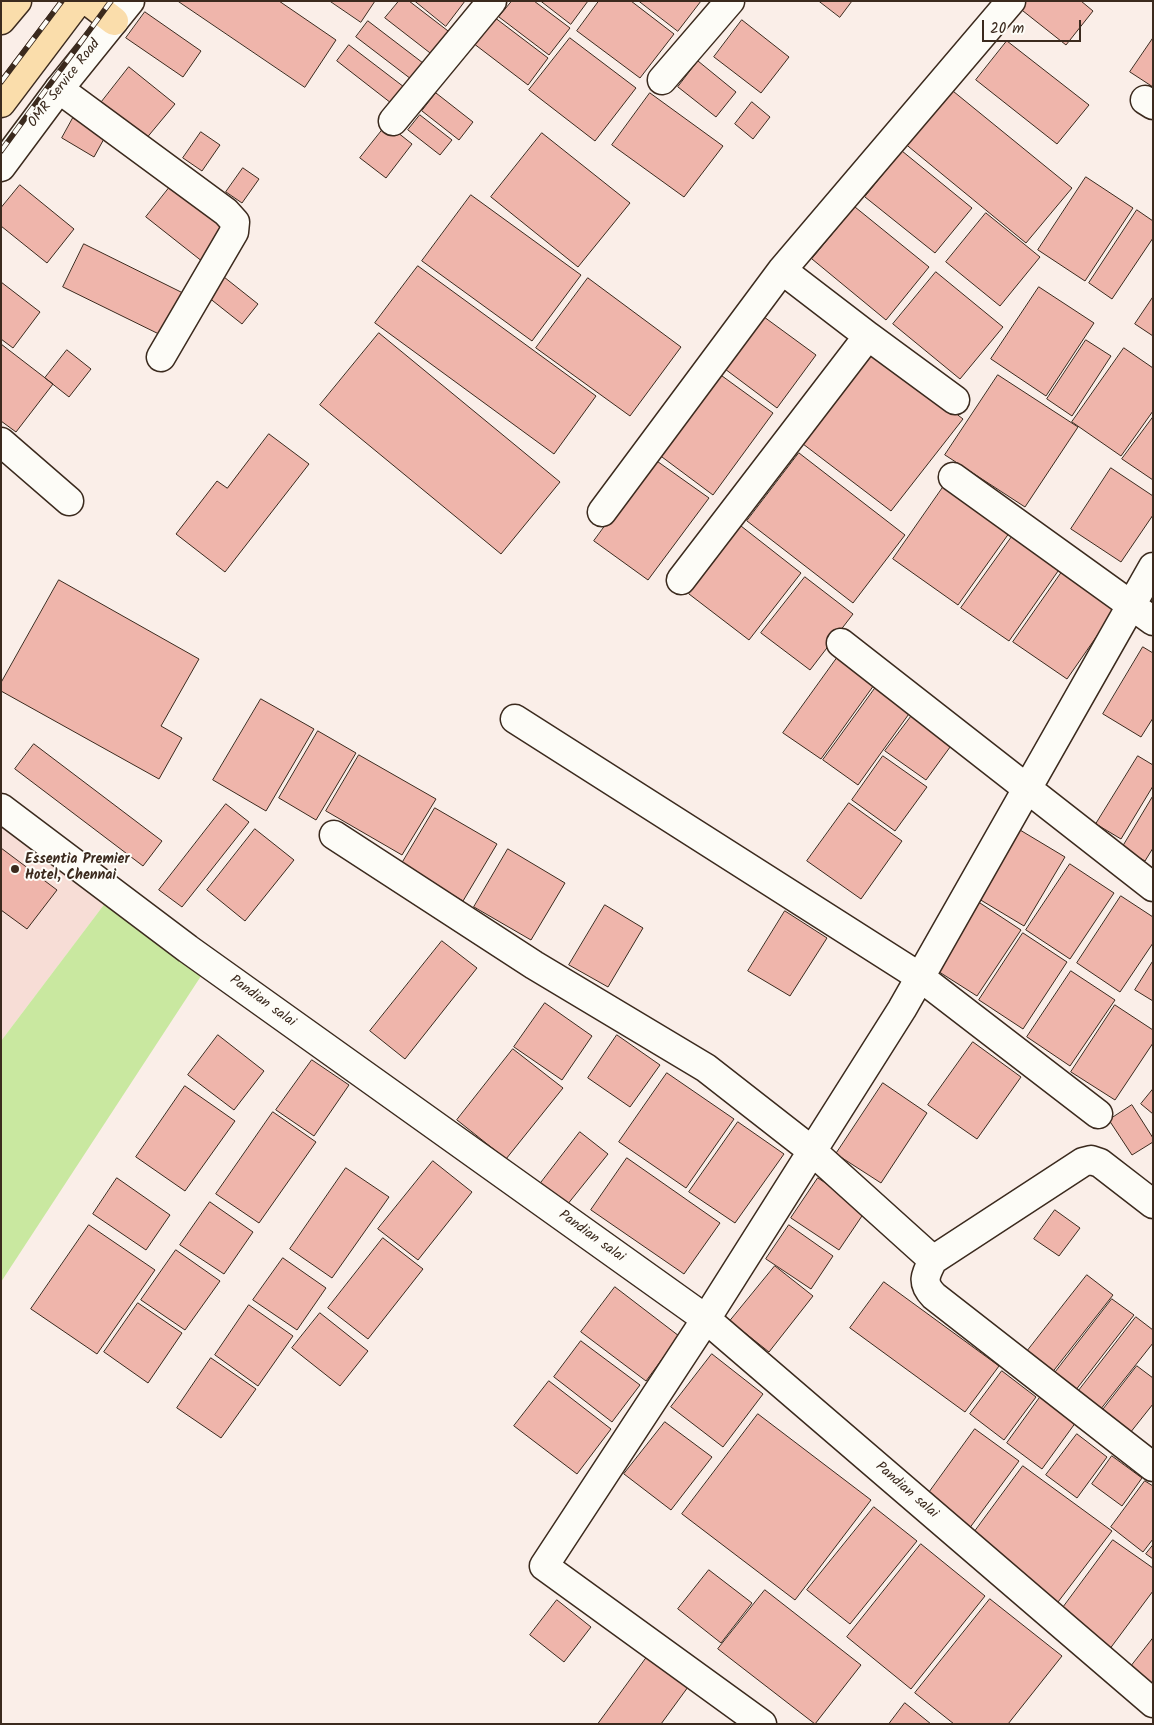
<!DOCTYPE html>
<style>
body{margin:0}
#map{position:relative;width:1154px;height:1725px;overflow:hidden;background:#faeee8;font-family:Kalam,sans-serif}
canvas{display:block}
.frame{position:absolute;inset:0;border:2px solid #3b2a1e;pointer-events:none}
.scale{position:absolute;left:982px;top:20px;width:99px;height:22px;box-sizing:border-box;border:2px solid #3b2a1e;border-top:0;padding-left:6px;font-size:15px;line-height:18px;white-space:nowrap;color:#3b2a1e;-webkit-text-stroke:4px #fdfcf7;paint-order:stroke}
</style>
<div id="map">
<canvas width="1154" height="1725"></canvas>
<div class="frame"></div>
<div class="scale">20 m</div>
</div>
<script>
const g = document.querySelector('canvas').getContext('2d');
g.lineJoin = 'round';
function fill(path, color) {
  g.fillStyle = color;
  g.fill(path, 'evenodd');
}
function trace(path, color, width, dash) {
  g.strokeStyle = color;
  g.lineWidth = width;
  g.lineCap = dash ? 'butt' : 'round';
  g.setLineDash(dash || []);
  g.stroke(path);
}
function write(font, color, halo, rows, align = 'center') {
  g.font = font + ' Kalam,sans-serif';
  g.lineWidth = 4;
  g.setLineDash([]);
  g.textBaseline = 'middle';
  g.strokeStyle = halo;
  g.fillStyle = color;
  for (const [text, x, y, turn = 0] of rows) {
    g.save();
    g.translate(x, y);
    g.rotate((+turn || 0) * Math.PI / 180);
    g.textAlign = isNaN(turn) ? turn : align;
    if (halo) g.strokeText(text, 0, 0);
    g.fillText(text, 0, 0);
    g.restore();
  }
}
fill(new Path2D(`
 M1,823L106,902L1,1041Z`), '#f7ddd6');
fill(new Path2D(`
 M106,902L203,973L1,1282V1041Z`), '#c9e8a0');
const building = new Path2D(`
 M178,1H279L336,40L305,87Z
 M330,1H375L361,22Z
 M399,1H409L452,34L434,56L385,18Z
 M415,1H465L446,26Z
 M512,1H534L570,28L549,55L499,17Z
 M541,1H588L571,24Z
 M599,1H631L674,34L640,78L577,31Z
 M639,1H701L678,31Z
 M819,1H852L840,17Z
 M1022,1H1081L1093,11L1066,45L1018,7Z
 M145,12L201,51L183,77L126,38Z
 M490,14L548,58L528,85L469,40Z
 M742,20L789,57L761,93L714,57Z
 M368,21L423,63L411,79L356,37Z
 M570,38L636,88L595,141L529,90Z
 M1153,38V87L1130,72Z
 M1007,41L1089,105L1057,144L976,80Z
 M349,45L404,87L391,103L337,61Z
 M698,61L736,92L716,117L678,87Z
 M129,67L175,104L145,140L100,104Z
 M948,87L1072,188L1026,243L903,142Z
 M436,93L473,122L459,140L422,111Z
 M650,93L723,146L684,197L612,145Z
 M752,102L770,117L753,139L735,124Z
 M420,115L452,140L440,155L408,130Z
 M73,118L105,137L94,157L62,138Z
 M387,124L412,144L386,178L360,158Z
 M201,132L220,145L202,171L183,158Z
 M542,133L630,203L578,267L491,197Z
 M902,151L972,208L935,253L865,197Z
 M243,168L259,179L242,203L226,192Z
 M1086,177L1133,208L1085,281L1038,250Z
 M173,183L229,228L203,262L146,217Z
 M20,185L74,229L47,263L1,226V208Z
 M471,195L581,275L532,341L422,261Z
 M855,207L929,267L886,320L812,259Z
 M1137,210L1153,221V238L1112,299L1089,283Z
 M986,213L1040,257L1000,306L946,262Z
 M84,244L189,296L167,338L63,287Z
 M418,266L596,396L554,454L375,323Z
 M936,272L1003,327L960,379L893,324Z
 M224,277L258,304L242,324L208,297Z
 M588,278L681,347L630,416L536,348Z
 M1,282L40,312L13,348L1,339Z
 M1039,287L1094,323L1046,396L991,359Z
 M1153,297V336L1135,324Z
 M760,314L816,355L777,408L721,366Z
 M379,333L560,482L501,554L320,405Z
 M1086,340L1111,356L1072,416L1047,399Z
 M1,344L53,384L16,432L1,421Z
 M1124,348L1153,368V411L1121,456L1072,422Z
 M67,350L91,369L69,397L45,378Z
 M875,351L963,419L891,511L803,444Z
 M718,373L773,413L713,495L658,454Z
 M998,375L1078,427L1025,507L945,455Z
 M1153,417V480L1122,459Z
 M269,434L309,464L225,572L176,534L217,481L227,488Z
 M799,453L905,535L853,603L747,521Z
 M654,459L709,498L648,580L594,541Z
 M1111,468L1153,496V515L1121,562L1071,529Z
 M946,483L1012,529L958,605L893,559Z
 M741,526L801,573L749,640L689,594Z
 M1016,531L1063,564L1009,641L961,608Z
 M1064,569L1117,607L1067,679L1013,642Z
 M805,577L853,614L810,670L761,633Z
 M59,580L199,659L161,726L182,738L159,779L1,691V683Z
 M1143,647L1153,653V718L1141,737L1103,714Z
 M837,658L874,685L821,759L783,733Z
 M876,687L911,711L858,785L823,760Z
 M261,699L314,729L266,811L213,780Z
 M913,714L953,743L926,780L885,751Z
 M318,731L356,753L316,820L279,798Z
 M34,744L162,841L143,866L15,769Z
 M359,755L436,799L402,855L326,811Z
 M883,756L927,787L895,831L852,800Z
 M1138,756L1153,765V786L1121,839L1096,824Z
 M1153,796V848L1145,861L1122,848Z
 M849,803L902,841L861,899L807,861Z
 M226,804L249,822L182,907L159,890Z
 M435,808L497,844L463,901L401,865Z
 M255,829L294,860L245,921L207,890Z
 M1020,830L1065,857L1024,926L979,899Z
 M1,848L57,890L27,929L1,910Z
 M508,849L565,883L531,940L474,907Z
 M1070,864L1114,893L1070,959L1026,930Z
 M1121,896L1153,917V943L1120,992L1077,963Z
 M977,901L1021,930L977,996L933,968Z
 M605,905L643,928L608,987L569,965Z
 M785,911L827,938L790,996L748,971Z
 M1023,933L1067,962L1023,1029L979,1000Z
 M442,941L477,968L405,1059L370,1031Z
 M1153,961V1001L1135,990Z
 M1071,971L1115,1000L1070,1066L1027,1037Z
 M545,1003L592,1036L562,1080L514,1047Z
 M1115,1005L1153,1030V1043L1115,1100L1071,1072Z
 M218,1035L264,1071L234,1110L188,1075Z
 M617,1035L660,1065L630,1107L588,1078Z
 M973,1042L1021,1077L977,1139L928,1105Z
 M513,1049L563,1088L506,1159L457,1120Z
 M312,1060L349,1085L314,1136L276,1110Z
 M667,1073L734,1119L686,1188L619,1142Z
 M883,1083L927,1113L881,1183L836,1154Z
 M185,1086L235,1121L185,1191L136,1157Z
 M1153,1089V1114L1141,1104Z
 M1132,1105L1153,1138V1142L1132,1155L1109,1120Z
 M273,1112L316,1142L259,1223L216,1194Z
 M738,1122L784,1154L735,1223L689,1192Z
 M580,1132L608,1154L567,1205L540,1184Z
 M627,1158L720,1223L684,1274L591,1210Z
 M433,1161L472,1192L418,1260L378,1229Z
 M346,1168L389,1197L332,1278L290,1249Z
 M117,1178L170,1215L146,1250L93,1214Z
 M818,1178L866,1210L839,1250L791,1218Z
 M210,1202L253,1232L224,1274L180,1245Z
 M1055,1210L1080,1228L1059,1256L1034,1239Z
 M89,1225L155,1270L97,1354L31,1309Z
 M789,1225L833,1256L811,1289L766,1259Z
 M383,1238L423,1269L368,1339L328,1308Z
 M176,1250L220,1281L185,1330L141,1300Z
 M283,1258L326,1288L297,1330L253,1300Z
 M775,1266L813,1296L769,1352L730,1321Z
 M1087,1275L1113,1295L1051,1374L1025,1354Z
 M884,1282L999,1366L965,1412L850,1328Z
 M615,1287L679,1336L646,1381L581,1332Z
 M1112,1299L1134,1315L1075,1391L1054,1374Z
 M138,1303L182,1333L148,1383L104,1352Z
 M249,1305L293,1336L258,1386L215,1355Z
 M320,1313L368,1351L340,1386L292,1348Z
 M1136,1317L1153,1330V1343L1100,1410L1077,1393Z
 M581,1341L640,1385L612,1422L554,1377Z
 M712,1354L763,1394L723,1447L671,1407Z
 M211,1358L256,1389L221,1438L177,1408Z
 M1137,1366L1153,1378V1404L1130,1433L1102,1411Z
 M1002,1371L1036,1397L1004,1440L970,1414Z
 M549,1381L611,1429L577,1474L514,1426Z
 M1041,1396L1076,1422L1042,1469L1007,1443Z
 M758,1414L871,1500L795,1600L682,1514Z
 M665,1422L712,1457L671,1510L624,1474Z
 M975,1429L1019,1461L966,1533L923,1501Z
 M1077,1434L1107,1457L1077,1498L1046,1475Z
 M1112,1456L1142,1478L1122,1506L1092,1484Z
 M1023,1466L1112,1531L1058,1602L970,1538Z
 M1145,1481L1153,1486V1539L1143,1552L1111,1527Z
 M874,1507L917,1541L850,1624L807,1590Z
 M1113,1540L1153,1568V1591L1109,1650L1059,1613Z
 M921,1544L985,1596L911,1689L847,1637Z
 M1153,1545V1559L1146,1554Z
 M709,1570L752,1603L721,1643L678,1609Z
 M765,1590L861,1665L815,1724L718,1649Z
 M990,1599L1062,1656L1008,1724H954L915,1693Z
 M557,1600L591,1627L564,1662L530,1635Z
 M1153,1638V1687L1129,1669Z
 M647,1657L688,1687L661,1724H598Z
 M905,1703L931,1724H889Z`);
fill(building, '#efb5ab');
trace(building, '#3b2a1e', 1);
const minor = new Path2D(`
 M662,80L730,1
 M59,89L226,212L235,222L234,232L161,357
 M1145,100L1153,105
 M393,121L492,1
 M868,336L955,400
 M1,442L69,501
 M953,477L1153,621
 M602,512L782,270
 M681,580L868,336L782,270L1011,1
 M841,643L1153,887
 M515,719L920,977L1098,1114
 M334,835L534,965L706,1068L811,1150L933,1260
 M1153,1204L1100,1163L1091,1160L1083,1162L933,1260C925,1275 921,1283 934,1296L1153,1467
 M762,1724L544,1566L706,1319L902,1009L1153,567`);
const tertiary = new Path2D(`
 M1,167L59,89L130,1
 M1,808L188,949L706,1319L1153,1703`);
const primary = new Path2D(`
 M88,1L114,21
 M1,20L17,1
 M1,103L78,1`);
trace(minor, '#3b2a1e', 31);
trace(tertiary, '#3b2a1e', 31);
trace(primary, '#3b2a1e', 31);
trace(minor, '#fdfcf7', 28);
trace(tertiary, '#fdfcf7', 28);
trace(primary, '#faddab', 28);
const rail = new Path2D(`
 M1,82L62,1
 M1,151L111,1`);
trace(rail, '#3b2a1e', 5.5);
trace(rail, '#fdfcf7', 4, [11]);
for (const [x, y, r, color] of [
 [15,869,5,"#3b2a1e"]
]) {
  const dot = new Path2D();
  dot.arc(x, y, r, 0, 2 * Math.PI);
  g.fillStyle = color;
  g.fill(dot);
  trace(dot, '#fdfcf7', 2);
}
write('14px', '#3b2a1e', '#fdfcf7', [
 ["OMR Service Road",65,84,-52],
 ["Pandian salai",262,1002,36],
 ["Pandian salai",591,1237,36],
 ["Pandian salai",906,1491,41]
]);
write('bold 14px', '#3b2a1e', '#fdfcf7', [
 ["Essentia Premier",25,861],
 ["Hotel, Chennai",25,877]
], 'left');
</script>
